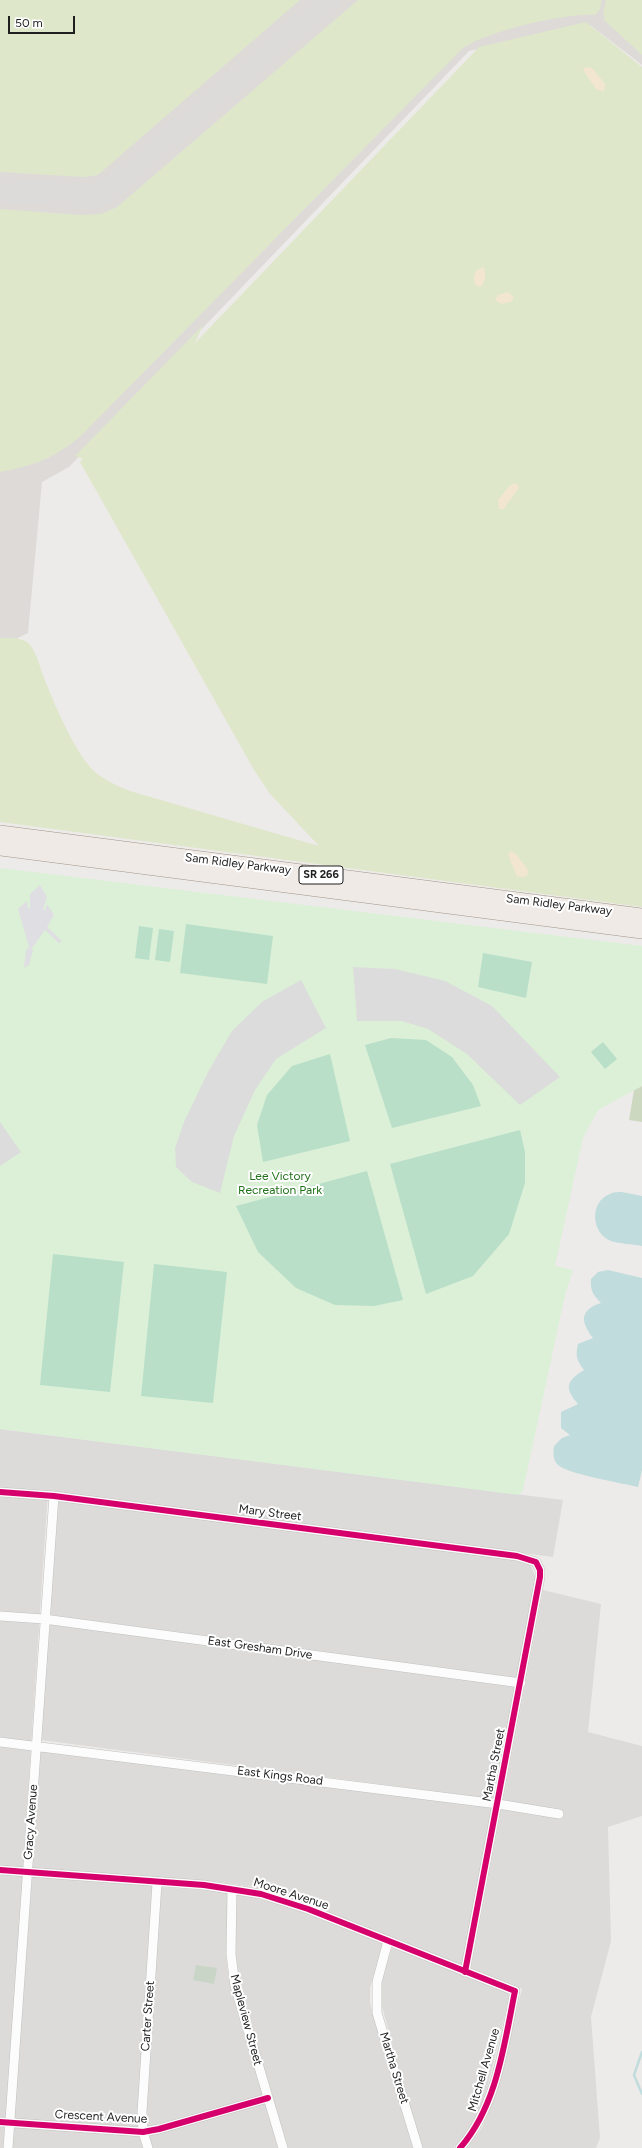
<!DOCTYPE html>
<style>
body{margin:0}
#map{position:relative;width:642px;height:2148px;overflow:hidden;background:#edebe9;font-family:Figtree,sans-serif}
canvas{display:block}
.scale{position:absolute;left:8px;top:16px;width:67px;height:18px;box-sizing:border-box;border:2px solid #1f1f1f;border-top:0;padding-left:5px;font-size:12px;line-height:14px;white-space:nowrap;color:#1f1f1f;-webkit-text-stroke:3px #fff;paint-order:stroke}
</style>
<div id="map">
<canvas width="642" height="2148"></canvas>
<div class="scale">50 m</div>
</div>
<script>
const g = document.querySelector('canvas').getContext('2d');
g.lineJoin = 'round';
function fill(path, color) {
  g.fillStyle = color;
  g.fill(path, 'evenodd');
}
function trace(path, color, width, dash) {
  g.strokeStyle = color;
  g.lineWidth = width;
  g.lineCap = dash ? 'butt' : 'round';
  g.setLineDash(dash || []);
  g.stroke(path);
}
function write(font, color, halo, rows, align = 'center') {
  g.font = font + ' Figtree,sans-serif';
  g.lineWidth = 4;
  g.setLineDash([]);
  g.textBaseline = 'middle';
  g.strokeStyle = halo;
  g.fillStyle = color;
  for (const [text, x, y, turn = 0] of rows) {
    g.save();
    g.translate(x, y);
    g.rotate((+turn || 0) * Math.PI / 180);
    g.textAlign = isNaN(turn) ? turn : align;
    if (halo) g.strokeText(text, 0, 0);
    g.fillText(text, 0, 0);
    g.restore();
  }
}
fill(new Path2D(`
 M0,1429L563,1500L553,1557L48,1491L23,1868L0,1866Z
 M58,1500L520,1560L530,1564L536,1578L518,1678L49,1615Z
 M543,1590L601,1604L588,1732L642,1746V1816L608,1827L611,1941L591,2017L600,2138L596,2148H466L482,2128L489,2111L522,1989L471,1968Z
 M48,1624L516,1686L494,1799L41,1740Z
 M39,1749L493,1807L462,1966L308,1904L253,1887L220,1882L32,1868Z
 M0,1874L24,1876L6,2119L0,2118Z
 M32,1876L153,1886L138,2128L14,2119Z
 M160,1887L228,1892L226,1953L228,1973L233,1997L263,2095L147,2127V2090Z
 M235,1893L286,1906L384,1944L370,1988V2003L415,2148H288L238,1982L235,1953Z
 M392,1947L510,1994L484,2101L478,2117L454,2148H422L404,2088L380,1999L383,1973Z
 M265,2103L279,2148H152L149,2135Z
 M0,2126H5L4,2148H0Z
 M13,2126L139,2135L143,2148H11Z`), '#dcdbda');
fill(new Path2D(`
 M0,0H642V65L590,25L469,51L69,467L42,482L28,633L16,639L0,638Z`), '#dddad8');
fill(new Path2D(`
 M0,0H300L98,175L84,177L0,172Z
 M358,0H602L600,9L595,15C564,13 489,31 463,48L81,436C53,459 35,465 0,472V209L81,215L101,214L117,207Z
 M606,0H642V55L605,21L603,13Z
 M586,22L642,67V907L0,822V638C8,638 20,637 27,642C36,649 39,665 43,675C53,701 75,754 95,772C106,781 118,786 130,791L319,846L270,794L254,770L80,462L83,459L75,456L203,325L195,343L479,47Z`), '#dfe7cb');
fill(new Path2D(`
 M642,1086V1122L629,1120L634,1090Z`), '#cdd8c1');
fill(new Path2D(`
 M586,67L592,68L605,84V89L603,92L596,89L583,70Z
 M483,267C487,273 485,281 482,286L478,287C473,282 473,277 476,271Z
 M508,292L514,297L511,302L502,304L495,300L498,295Z
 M516,483L519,487C515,496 508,501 504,509H499L498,500L510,485Z
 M510,851L515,853L528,870L527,876L521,877L517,876L508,855Z`), '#f2e6d1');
fill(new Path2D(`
 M196,1965L217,1968L214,1984L193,1980Z`), '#c9d6c7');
fill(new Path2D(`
 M0,868L642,946V1086L598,1110L583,1138L555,1266L573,1270L565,1295L523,1490L519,1495L0,1429Z`), '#dbf0d7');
fill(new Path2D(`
 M186,924L273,936L267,984L180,973Z
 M139,926L153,928L149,960L135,958Z
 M159,929L174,931L170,962L155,960Z
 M483,953L532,962L526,998L478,987Z
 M391,1038L426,1040L452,1057L473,1085L481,1106L392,1128L365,1045Z
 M603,1042L617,1059L605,1069L591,1052Z
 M330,1054L350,1141L263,1162L257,1125L267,1095L292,1066Z
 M520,1130L525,1152V1183L509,1234L473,1276L426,1294L390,1164Z
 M367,1171L403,1300L374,1306L335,1305L296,1288L258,1252L236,1206Z
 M53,1254L124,1262L110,1392L40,1385Z
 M154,1264L227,1272L213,1403L141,1396Z`), '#b9dfc9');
fill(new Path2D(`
 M353,967L395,969L445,981L492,1006L560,1077L520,1105L467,1054L428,1029L402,1021H357Z
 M301,980L326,1028L276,1059L255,1090L234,1136L220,1193L192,1182L176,1167L175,1148L184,1122L208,1072L232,1031L262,1002Z
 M0,1122L21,1152L0,1166Z`), '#dddcdc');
fill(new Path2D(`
 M40,885L47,897L43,910H45L47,904L54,915L47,927L62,941L59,943L45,930L32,948L33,951L29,965L24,968L26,950L29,947L18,909L27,901L28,908H30V894Z`), '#dfdfe3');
fill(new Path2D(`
 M622,1192L642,1196V1246C632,1244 620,1244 611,1241C591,1233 589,1202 610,1194C613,1192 618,1192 622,1192Z
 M608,1270L642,1278V1470L638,1487C623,1483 565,1474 557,1464C553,1459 553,1453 554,1446L562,1438L570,1435L561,1428V1412L578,1404C564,1388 566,1381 584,1370C577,1361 575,1356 578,1344L593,1338C580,1321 580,1310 601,1303C593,1295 590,1290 591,1279L598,1272Z`), '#c0dcdc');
trace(new Path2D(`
 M642,2052L634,2075L642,2094`), '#c0dcdc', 2.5);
trace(new Path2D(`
 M0,190L87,196H96L106,192L329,0`), '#dcdbda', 24);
const street = new Path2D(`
 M0,1492L54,1496L517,1556L536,1562L540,1570V1577L465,1972
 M0,1616L44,1619L521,1683
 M0,1742L498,1804L559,1814
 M0,1870L204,1885L261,1894L308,1909L515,1991C504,2045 497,2106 460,2148
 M232,1889L231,1954L235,1986L283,2148
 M388,1941L377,1982V2013L418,2148
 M0,2122L143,2132L159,2129L268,2098
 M8,2148L54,1496
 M148,2148L143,2132L142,2112L157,1883`);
const primary = new Path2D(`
 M0,833L642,916
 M0,848L642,931`);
trace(street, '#c0c0bf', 10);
trace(primary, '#a19588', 16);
trace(street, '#fcfcfc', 9);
trace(primary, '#f0eae6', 15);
trace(new Path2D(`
 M0,1492L54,1496L517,1556L536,1562L540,1570V1577L465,1972
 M0,1870L204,1885L261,1894L308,1909L515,1991C504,2045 497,2106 460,2148
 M0,2122L143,2132L159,2129L268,2098`), '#d6006c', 6);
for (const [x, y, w] of [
 [321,875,44]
]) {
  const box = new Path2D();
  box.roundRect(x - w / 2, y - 9, w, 18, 3);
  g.fillStyle = '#fff';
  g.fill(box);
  trace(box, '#1f1f1f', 1);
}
write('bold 11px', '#1f1f1f', null, [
 ["SR 266",321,875]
]);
write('12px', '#1f1f1f', '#fff', [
 ["Sam Ridley Parkway",238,864,7],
 ["Sam Ridley Parkway",559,905,7],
 ["Mary Street",270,1513,7],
 ["East Gresham Drive",260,1648,8],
 ["Martha Street",494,1765,-79],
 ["East Kings Road",280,1776,7],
 ["Gracy Avenue",31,1822,-86],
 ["Moore Avenue",291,1894,18],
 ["Carter Street",148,2016,-86],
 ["Mapleview Street",246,2020,75],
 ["Martha Street",394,2068,73],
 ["Mitchell Avenue",484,2070,-74],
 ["Crescent Avenue",101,2117,3]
]);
write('12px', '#207218', '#fff', [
 ["Lee Victory",280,1176],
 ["Recreation Park",280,1190]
]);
</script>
